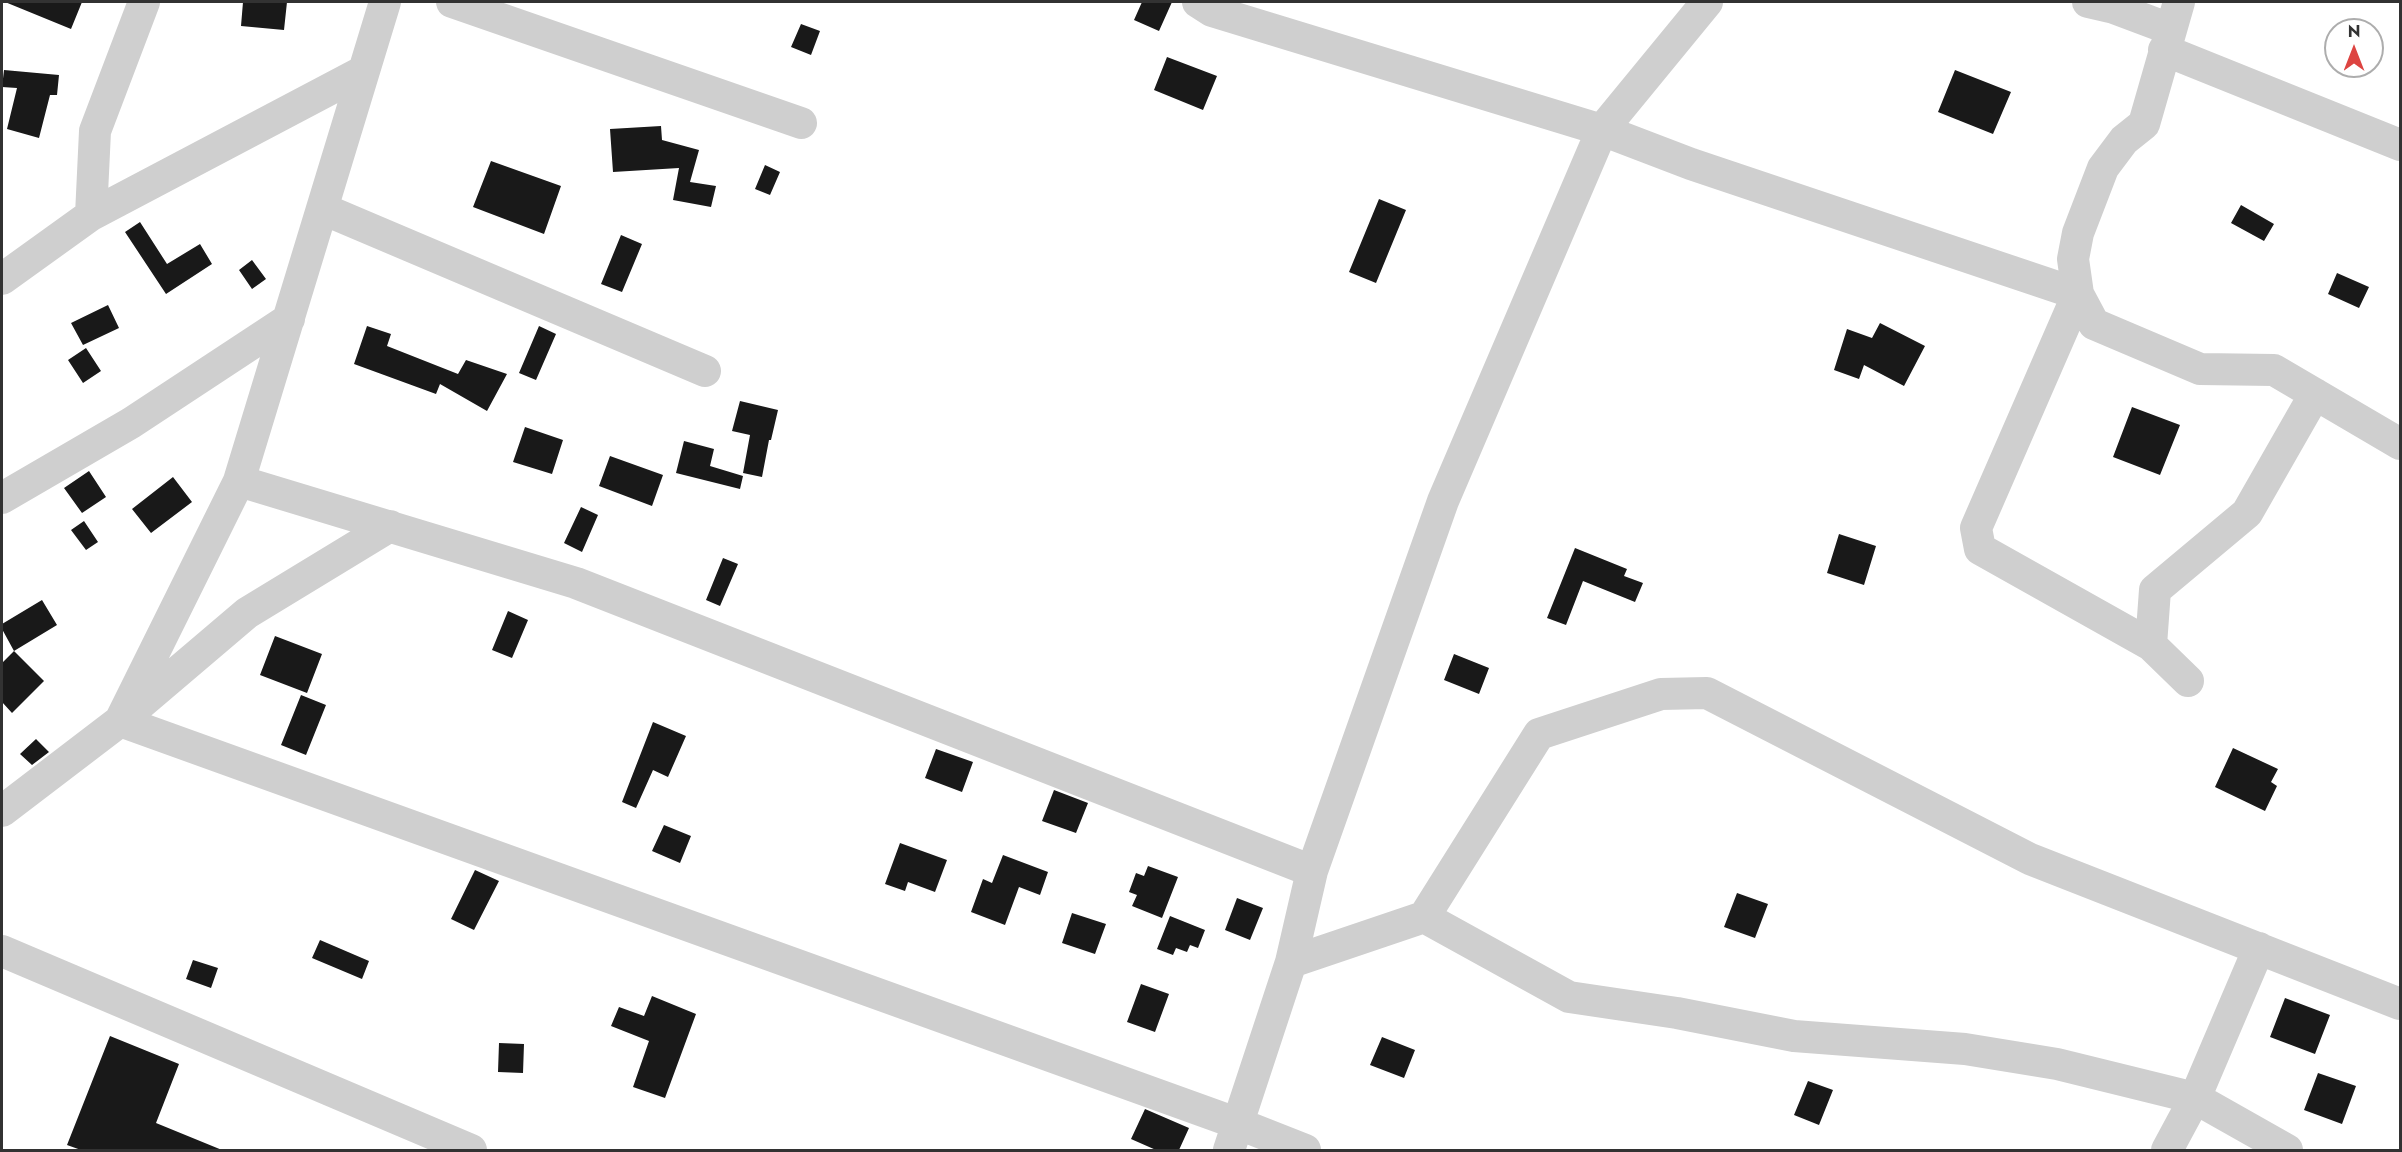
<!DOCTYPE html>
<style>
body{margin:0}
#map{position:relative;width:2402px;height:1152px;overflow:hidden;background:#fff;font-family:Jost,sans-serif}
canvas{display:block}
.frame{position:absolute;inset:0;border:3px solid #323232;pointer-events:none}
.north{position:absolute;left:2324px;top:18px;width:60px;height:60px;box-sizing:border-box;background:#fff;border:2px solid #adadad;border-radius:50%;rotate:0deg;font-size:16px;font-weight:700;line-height:24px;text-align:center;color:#323232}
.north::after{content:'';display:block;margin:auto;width:21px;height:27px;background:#dd4441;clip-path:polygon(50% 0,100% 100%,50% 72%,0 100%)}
</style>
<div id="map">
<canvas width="2402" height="1152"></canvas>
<div class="frame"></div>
<div class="north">N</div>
</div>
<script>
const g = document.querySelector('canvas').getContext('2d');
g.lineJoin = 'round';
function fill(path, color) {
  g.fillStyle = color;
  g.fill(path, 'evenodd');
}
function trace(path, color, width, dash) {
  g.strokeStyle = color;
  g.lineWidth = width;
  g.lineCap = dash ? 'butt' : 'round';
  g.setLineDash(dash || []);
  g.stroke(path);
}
fill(new Path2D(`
 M5,2H82L71,29Z
 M243,2H287L284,30L241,26Z
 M1142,2H1172L1159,31L1134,20Z
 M801,24L820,31L811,55L791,47Z
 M1167,57L1217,76L1203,110L1154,90Z
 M4,70L59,75L57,95H50L39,138L7,129L17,88L2,87Z
 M1955,70L2011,92L1993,134L1938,112Z
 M661,126L662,140L699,150L690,182L716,186L711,207L673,200L679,168L613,172L610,129Z
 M491,161L561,186L544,234L473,207Z
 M765,165L780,172L770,195L755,189Z
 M1379,199L1406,210L1376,283L1349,272Z
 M2241,205L2274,224L2264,241L2231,223Z
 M140,222L167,264L200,244L212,264L166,294L125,232Z
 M621,235L642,244L622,292L601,284Z
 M252,260L266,279L252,289L239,270Z
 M2337,273L2369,287L2359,308L2328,294Z
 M108,305L119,328L83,345L71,323Z
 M1880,323L1925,346L1904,386L1864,365L1859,379L1834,370L1847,329L1872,338Z
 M367,326L391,334L387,346L458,374L466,360L507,374L487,411L440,384L436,394L354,364Z
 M539,326L556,334L536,380L519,373Z
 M86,348L101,371L83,383L68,360Z
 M740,401L778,410L771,440H769L762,477L743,473L750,435L732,431Z
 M2132,407L2180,425L2160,475L2113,457Z
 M525,427L563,440L552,474L513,462Z
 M684,441L714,449L710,466L743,476L740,489L676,473Z
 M610,456L663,475L652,506L599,486Z
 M89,471L106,497L82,513L64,488Z
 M173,477L192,502L151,533L132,509Z
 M581,507L598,515L582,552L564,543Z
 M84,521L98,542L86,550L71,530Z
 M1839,534L1876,546L1864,585L1827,573Z
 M1575,548L1627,569L1624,576L1643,583L1635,602L1583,581L1566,625L1547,618Z
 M723,558L738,564L720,606L706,600Z
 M42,600L57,625L14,651L2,629V624Z
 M508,611L528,620L512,658L492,650Z
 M275,636L322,654L307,693L260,675Z
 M14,651L44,681L12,713L2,702V663Z
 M1454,654L1489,668L1479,694L1444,680Z
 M301,695L326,705L306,755L281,745Z
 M653,722L686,736L668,777L653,770L636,808L622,802Z
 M36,739L49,752L32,765L20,754Z
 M2233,748L2278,769L2271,782L2277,786L2265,811L2215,787Z
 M936,749L973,762L962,792L925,778Z
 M1054,790L1088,803L1076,833L1042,821Z
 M664,825L691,836L680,863L652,851Z
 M900,843L947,860L935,892L908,882L905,891L885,884Z
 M1003,855L1048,872L1040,895L1019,887L1005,925L971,912L983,879L992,883Z
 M1148,866L1178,877L1162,918L1132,906L1137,895L1129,892L1136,873L1144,876Z
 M475,870L499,881L474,930L451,919Z
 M1737,893L1768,904L1755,938L1724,927Z
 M1237,898L1263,908L1250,940L1225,930Z
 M1072,913L1106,924L1095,954L1062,943Z
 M1170,916L1205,930L1198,948L1190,945L1187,952L1176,948L1173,955L1157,949Z
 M320,940L369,961L362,979L312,958Z
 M193,960L218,968L211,988L186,979Z
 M1141,984L1169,994L1155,1032L1127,1022Z
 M652,996L696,1014L665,1098L633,1087L649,1041L611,1026L619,1007L644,1016Z
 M2285,998L2330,1015L2315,1054L2270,1037Z
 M110,1036L179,1064L156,1123L222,1150H81L67,1145Z
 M1382,1037L1415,1050L1404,1078L1370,1065Z
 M499,1043L524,1044L523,1073L498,1072Z
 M2318,1073L2356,1086L2342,1124L2304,1110Z
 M1808,1081L1833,1090L1819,1125L1794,1115Z
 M1145,1109L1189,1128L1179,1150H1156L1131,1139Z`), '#191919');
trace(new Path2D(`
 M452,2L801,123
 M1198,2L1212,11L1602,130L1691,164L2078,294L1976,528L1980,549L2151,645
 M2088,2L2114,8L2170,29
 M2179,2L2144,124L2124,140L2103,168L2078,233L2073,259L2078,294L2094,324L2200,369L2274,370L2400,444
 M2164,50L2400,145
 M323,209L705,371
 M91,215L95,131L144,2
 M2,279L91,215L364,71
 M239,481L576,583L1312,871
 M2,498L131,423L289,319
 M390,526L247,613L120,721L1239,1124L1305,1150
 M2188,681L2151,645L2155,590L2247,513L2315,394
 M2,811L120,721L239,481L385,2
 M1424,917L1569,997L1677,1013L1794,1036L1965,1049L2057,1064L2195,1098L2287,1150
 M2,951L471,1150
 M1291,962L1424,917L1539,734L1661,694L1707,693L2030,859L2400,1004
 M1229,1150L1291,962L1312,871L1443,501L1602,130L1707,2
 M2167,1150L2195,1098L2259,948`), '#cfcfcf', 32);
</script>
